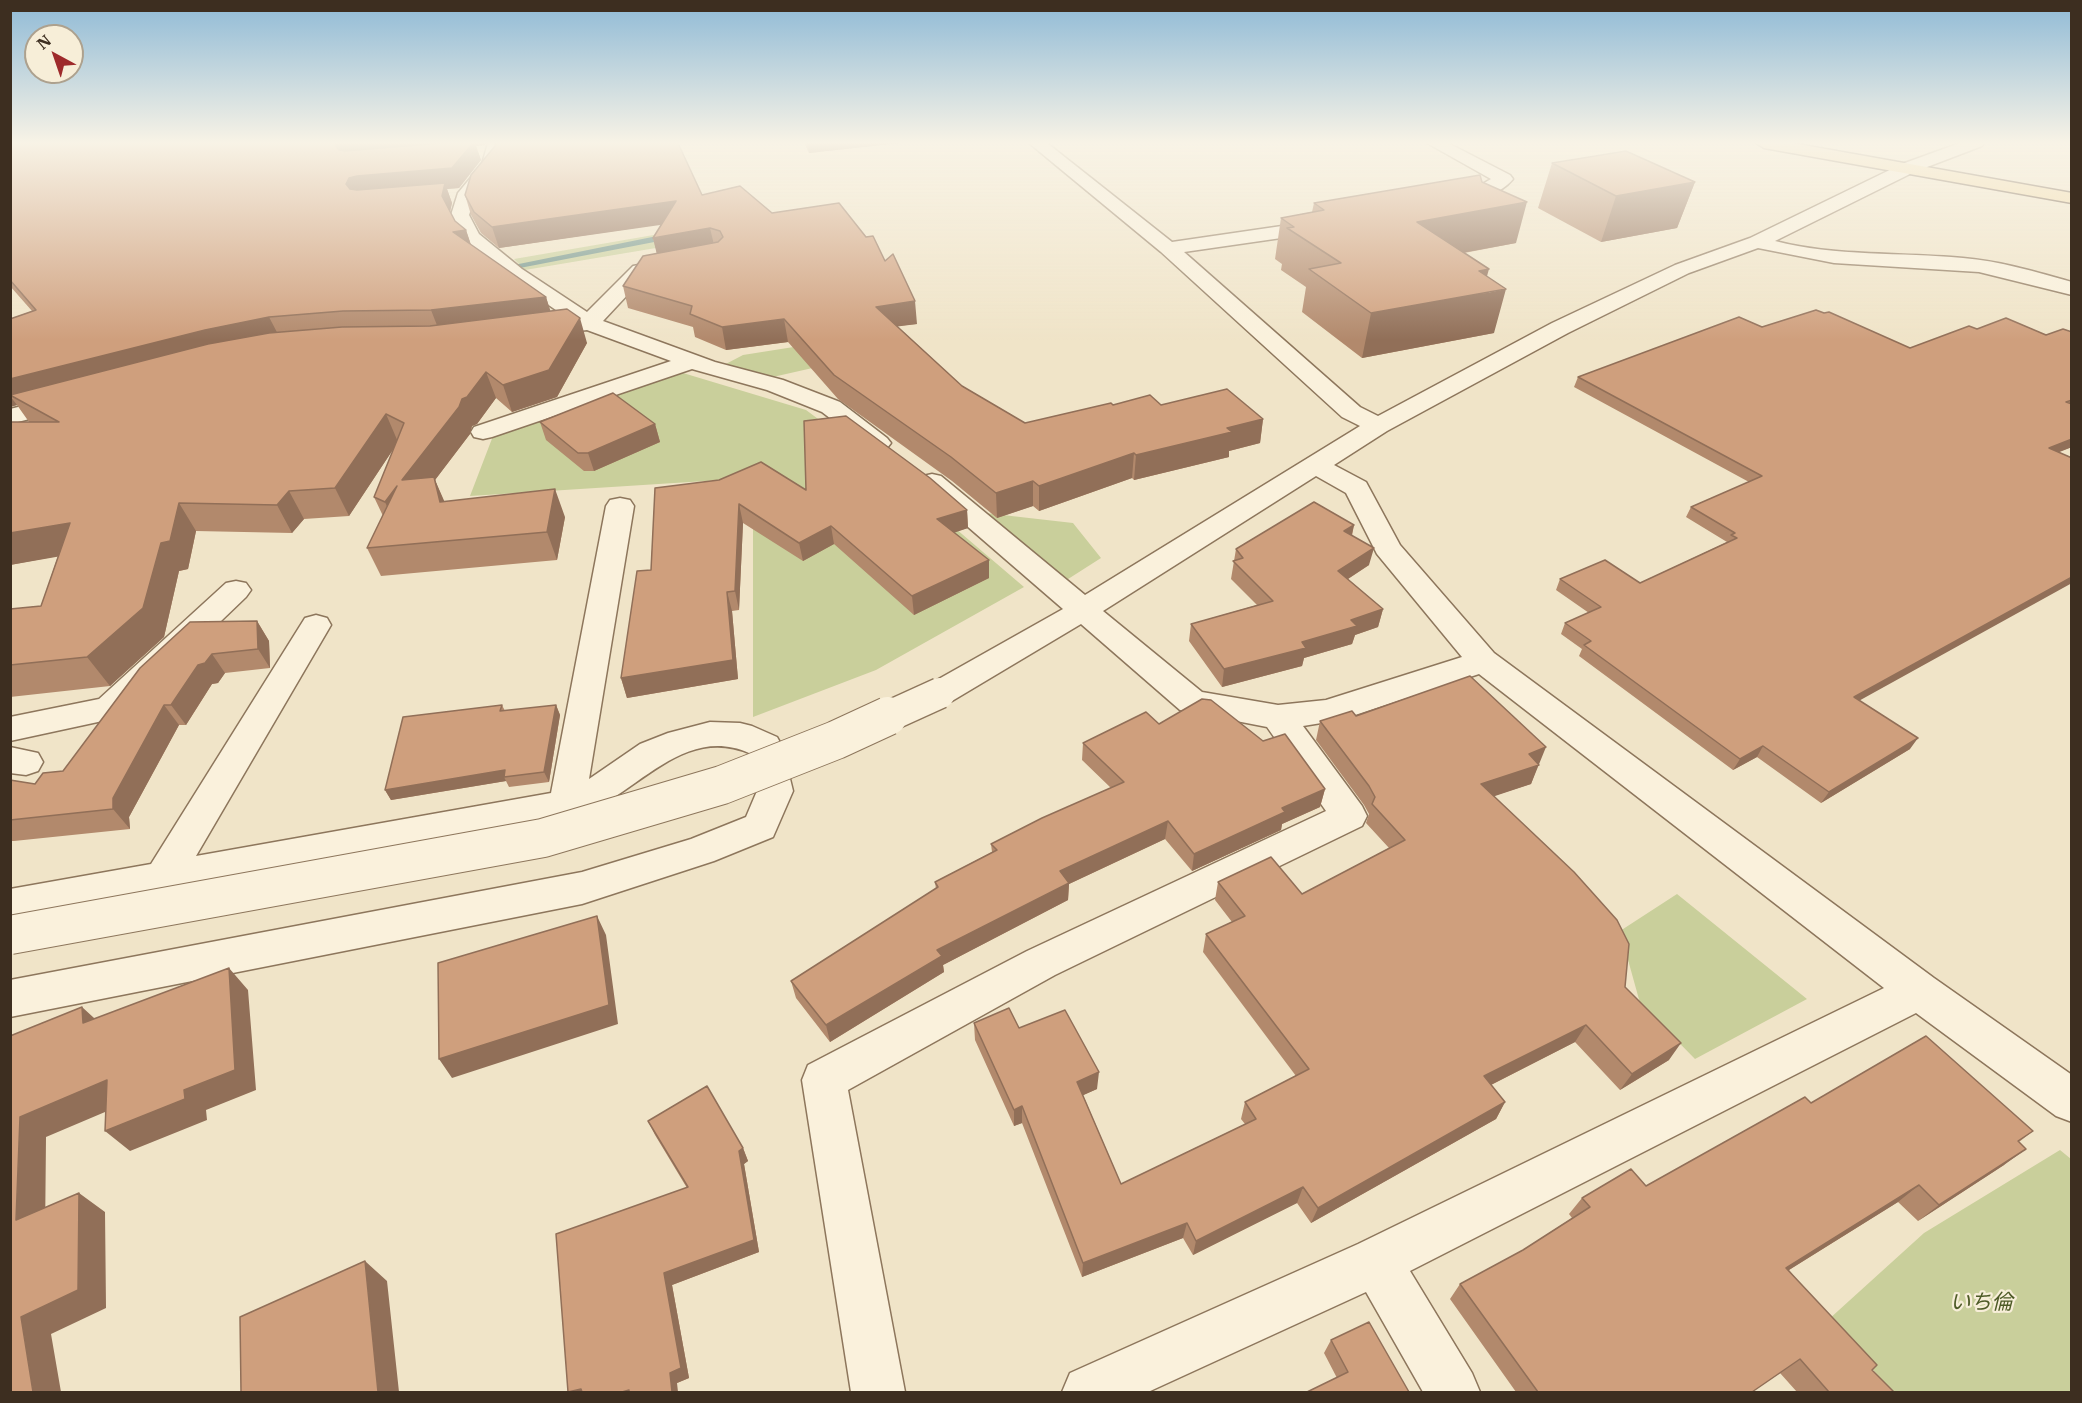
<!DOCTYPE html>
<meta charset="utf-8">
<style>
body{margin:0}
#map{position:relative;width:2082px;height:1403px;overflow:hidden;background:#f0e4c8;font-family:"IBM Plex Serif",serif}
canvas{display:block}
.frame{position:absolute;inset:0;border:12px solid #3d2e20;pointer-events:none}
.north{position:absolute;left:24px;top:24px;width:60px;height:60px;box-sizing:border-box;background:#f7eed8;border:2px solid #ada18e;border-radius:50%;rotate:320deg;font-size:16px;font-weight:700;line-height:24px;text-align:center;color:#3d2e20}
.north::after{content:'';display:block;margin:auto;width:21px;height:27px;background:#9e2a2b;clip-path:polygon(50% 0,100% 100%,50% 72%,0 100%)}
</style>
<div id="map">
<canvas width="2082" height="1403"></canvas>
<div class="frame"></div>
<div class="north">N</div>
</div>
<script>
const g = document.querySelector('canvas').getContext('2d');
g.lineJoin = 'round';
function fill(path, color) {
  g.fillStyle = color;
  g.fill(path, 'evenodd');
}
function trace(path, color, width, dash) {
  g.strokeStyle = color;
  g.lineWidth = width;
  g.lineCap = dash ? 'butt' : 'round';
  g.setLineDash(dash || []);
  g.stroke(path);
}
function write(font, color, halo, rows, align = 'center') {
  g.font = font + ' "IBM Plex Serif","Noto Sans JP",serif';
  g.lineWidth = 4.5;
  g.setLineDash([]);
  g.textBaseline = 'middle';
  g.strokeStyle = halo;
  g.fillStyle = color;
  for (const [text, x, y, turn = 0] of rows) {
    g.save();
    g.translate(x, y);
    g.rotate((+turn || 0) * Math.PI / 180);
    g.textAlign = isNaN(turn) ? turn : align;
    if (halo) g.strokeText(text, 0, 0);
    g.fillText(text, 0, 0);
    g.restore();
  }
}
fill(new Path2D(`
 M758,217L775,228L525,270L514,259Z
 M857,337L870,355L764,379L722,366L743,355Z
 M683,373L806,410L887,470L1024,587L876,670L753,717V478L470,496L493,436Z
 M985,513L1073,523L1101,558L1065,581Z
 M1677,894L1807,999L1695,1059L1640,1003L1620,931Z
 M2060,1150L2071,1159V1392H1893L1828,1320L1924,1233Z`), '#c9cf9b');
fill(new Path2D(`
 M672,233L676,236L675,238L499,272L494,269Z`), '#6f938a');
const minor = new Path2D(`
 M488,143H504L499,165L476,194L469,215L479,234L522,269L587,312L633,266L660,261L667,263L670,267L667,271L646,275L603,321L715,362L783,380L840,402L887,438L891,443L887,448L878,451L869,448L822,412L767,390L692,369L492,437L483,439L474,437L471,432L474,427L671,361L587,330L570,332L562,330L559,325L562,320L569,319L508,277L464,241L451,215L458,193L482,164Z
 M1029,143H1047L1172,242L1323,220L1330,222L1332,226L1330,230L1323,232L1184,252L1360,407L1378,416L1552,323L1675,265L1750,238L1902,164L1960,143H1984L1982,146L1914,172L1775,241C1836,257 1901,252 1963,258C2000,261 2036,272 2072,282V295L1979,272L1834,263L1758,248L1689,273L1568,333L1387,431L1334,465L1366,482L1400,545L1494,653L1934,978L2072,1075V1122L2056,1116L1916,1013L1410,1271L1472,1373L1480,1392H1423L1366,1292L1148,1392H1062L1070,1373L1358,1244L1884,988L1479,674L1340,720L1303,726L1362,806L1367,816L1362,826L1055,975L848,1090L905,1392H851L802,1080L808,1065L1027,951L1326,811L1267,727L1180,710L1081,624L952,701L940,704L928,701L924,693L928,685L1063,609L923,488L919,482L923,476L932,474L941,476L1085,595L1360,426L1342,417L1161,252ZM1316,476L1346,493L1377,554L1462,657L1326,700L1278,705L1202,692L1103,611Z
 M1427,143H1448L1510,175L1513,179C1502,193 1462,212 1445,208L1442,204L1445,200L1460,197L1491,179Z
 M67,395L76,397L79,402L76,407L10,424V409Z
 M620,498L630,500L634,506L589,779L640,744L668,733L710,722L740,723L752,726L777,737L782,746L793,791L773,837L714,861L582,904L10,1017V980L582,872L691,839L746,817L757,791L749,753C695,729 653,773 610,800C598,808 581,813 567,818L10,921V889L151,864L305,618L316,615L327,618L331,625L196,856L551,793L606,506L610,500Z
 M236,581L246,583L251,590L246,597L121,717L10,741V717L99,699L226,583Z
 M10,747L38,753L43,762L38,771L26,775L10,773Z`);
const major = new Path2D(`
 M1756,143H1792L2072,193V203L1764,148Z`);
trace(minor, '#8d765c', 3);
trace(major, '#5b4430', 3);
fill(minor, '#faf1dc');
fill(major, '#f3d9a0');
const minorBridgeFar1 = new Path2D(`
 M885,718L940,693`);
const minorBridge = new Path2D(`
 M10,935L543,838L722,785L836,740L888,716`);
trace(minorBridgeFar1, '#8d765c', 33, []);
trace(minorBridge, '#8d765c', 40, []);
trace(minorBridgeFar1, '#faf1dc', 30);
trace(minorBridge, '#faf1dc', 38);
fill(new Path2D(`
 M10,143L485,145L476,146L481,160L459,188L447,189L452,203L450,212L455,221L466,230L471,245L546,297L550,311L587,343L557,397L512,412L496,398L477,424L472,426L470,434L435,480L444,502L565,517L557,560L381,576L367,548L383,516L374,497L394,448L349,516L304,519L292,533L196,531L188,569L179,571L164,637L110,686L10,697V609L41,606L58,556L10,565V422H29L17,405L10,407V319L32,311L10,286Z
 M804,143H900L809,153Z
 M495,146L702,195L772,213L917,324L897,326L962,386L1025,423L1113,405H1161L1263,419L1260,443L1229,451V457L1134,480L1132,478L1039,511L1033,506L997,518L952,481L838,399L788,342L726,350L695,337L693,327L628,308L623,286L657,253L653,238L662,224L499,248L481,233L471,215L465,195Z
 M1552,163L1695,182L1677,228L1601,242L1538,208Z
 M1482,182L1516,243L1464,253L1487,277L1494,333L1362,358L1302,312L1306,287L1281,270L1282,264L1275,259L1281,218L1312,212L1314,203Z
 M1762,327L1910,348L1977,329L2046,335L2072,332V447L2058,452L1859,701L1910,749L1821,803L1757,757L1733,770L1579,656L1582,649L1561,634L1565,623L1589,613L1556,590L1560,579L1640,583L1727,542L1686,517L1691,507L1749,482L1574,387L1578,377Z
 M540,422L655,424L660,442L594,471H584L546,440Z
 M655,488L806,490L967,510L968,528L954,532L989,578L914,615L834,544L803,561L743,523L739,610L732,611L738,679L627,698L621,678L651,570Z
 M1354,525L1352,536L1369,565L1348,579L1383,609L1378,627L1355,635L1352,644L1304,658L1302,666L1222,687L1189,641L1191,624L1257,605L1231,579L1236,549Z
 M257,621L269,641L270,668L225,673L218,683L212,684L186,725H179L129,817L130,829L14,841H10V780L35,784L63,771L140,668Z
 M502,705L505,711L556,705L560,715L549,782L509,787L506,781L391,800L385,790Z
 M1356,716L1538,765L1531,784L1493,796L1625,987L1669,1060L1620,1090L1575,1042L1491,1085L1505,1102L1496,1119L1311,1223L1297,1203L1193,1255L1183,1238L1082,1277L1022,1123L1014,1126L975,1040L974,1023L1019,1028L1097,1089L1083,1095L1121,1184L1245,1124L1241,1119L1245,1102L1296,1076L1203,952L1206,934L1232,922L1215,900L1218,882L1302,894L1389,848L1366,823L1369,814L1364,805L1316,740L1320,721Z
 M1159,724L1325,789L1320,807L1282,824L1281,830L1192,871L1165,839L1069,884L1068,900L943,965L944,972L830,1042L796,998L791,981L936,889L935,882L992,852L991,844L1111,788L1082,760L1083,743Z
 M1811,1103L2033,1131L2019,1142L2004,1165L1918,1221L1898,1202L1789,1270L1872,1370L1894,1392H1797L1780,1373L1752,1392H1516L1450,1299L1460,1284L1523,1250L1572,1218L1569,1214L1582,1198L1646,1186Z
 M648,1121L743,1148L748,1161L744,1164L759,1252L672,1285L689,1378L677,1383L568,1392L687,1188L655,1135Z
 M1331,1340L1409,1392L1337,1378L1324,1353Z`), '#b2896c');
fill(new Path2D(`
 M336,143H486L485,145L476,146L481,160L459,188L447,189L452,203L449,216L357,198L346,184L335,145Z
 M807,143H900L809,153Z
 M1695,182L1677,228L1601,242L1616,196Z
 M676,201L681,222L499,248L492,227Z
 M1527,202L1516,243L1407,263L1417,222Z
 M710,228L715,249L658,259L653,238Z
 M466,230L473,251L453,232Z
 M1489,269L1482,294L1506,289L1494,333L1362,358L1371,313L1479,271Z
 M546,297L553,319L440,333L431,310Z
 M915,301L917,324L878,329L876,307Z
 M269,317L281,340L10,395V379L205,330Z
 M580,318L587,343L557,397L512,412L503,385Z
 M784,319L788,342L726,350L722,327Z
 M486,372L496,398L477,424L472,426L470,434L435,480L446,505L402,480L462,399Z
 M10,396L17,405L10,407Z
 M386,414L398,442L349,516L335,488Z
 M1263,419L1260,443L1229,451V457L1134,480L1136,455L1227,428Z
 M655,424L660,442L594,471L588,453Z
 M2072,439V447L2042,459L2049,448Z
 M1134,453L1132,478L1039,511V486Z
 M1033,481V506L997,518L996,493Z
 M397,486L398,531L385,502Z
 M555,489L565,517L557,560L547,532Z
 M289,491L304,519L292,533L277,505Z
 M179,503L196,531L188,569L179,571L164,637L110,686L87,657L161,543Z
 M739,504L743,523L739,610L735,591Z
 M967,510L968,528L939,538L937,519Z
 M70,523L90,551L10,565V533Z
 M1354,525L1350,542L1344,531Z
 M831,526L834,544L803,561L799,543Z
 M1374,548L1369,565L1334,588L1338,571Z
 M989,560V578L914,615L912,596Z
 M2072,577V583L1846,708L1854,697Z
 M727,592L732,611L738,679L627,698L621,678Z
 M1383,609L1378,627L1355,635L1352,644L1304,658L1302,666L1222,687L1224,669L1351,620Z
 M257,621L269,641L270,668L258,649Z
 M212,654L225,673L218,683L212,684L186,725L171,705L198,665Z
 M164,705L179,725L129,817L130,829L113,809V798Z
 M556,705L560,715L549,782L544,772Z
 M1918,738L1910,749L1821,803L1829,792Z
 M1763,746L1757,757L1733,770L1740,759Z
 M1546,747L1531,784L1474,803L1481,784L1529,754Z
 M505,770L504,777L506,781L391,800L385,790Z
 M1325,789L1320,807L1282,824L1281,830L1192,871L1194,854L1282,808Z
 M1168,821L1165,839L1069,884L1068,900L943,965L944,972L830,1042L826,1025L937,950L1060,871Z
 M597,916L606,935L618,1024L452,1078L439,1059Z
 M229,968L248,990L256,1090L206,1110L207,1120L130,1151L105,1131L184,1090Z
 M82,1007L105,1028L83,1023Z
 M1586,1025L1575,1042L1475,1093L1484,1076Z
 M1681,1043L1669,1060L1620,1090L1632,1074Z
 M1099,1072L1097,1089L1077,1098V1082Z
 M107,1080L131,1101L46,1137L45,1239L16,1220L20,1117Z
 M1505,1102L1496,1119L1311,1223L1318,1208Z
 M1022,1106V1123L1014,1126V1110Z
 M743,1148L748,1161L744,1164L759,1252L672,1285L689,1378L677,1383L678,1392H672L670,1373L664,1273L739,1151Z
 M2026,1149L2004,1165L1918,1221L1939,1205Z
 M1919,1185L1898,1202L1768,1283L1786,1268Z
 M1303,1187L1297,1203L1193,1255L1196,1241Z
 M79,1193L105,1212L106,1308L51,1334L61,1392H33L21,1317Z
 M1187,1223L1183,1238L1082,1277L1083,1263Z
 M365,1261L387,1281L399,1392H378Z
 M581,1389L584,1392H569Z`), '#916f58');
const building = new Path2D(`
 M10,143H336L335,145L339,150L345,151L442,143H473L452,168L357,176L349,178L346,184L350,189L357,190L445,183L442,196L455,221L466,230L453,232L546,297L431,310L343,311L269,317L205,330L10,379V319L36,310L10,280Z
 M496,143H678L702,195L740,186L772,213L839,203L866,237L873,236L885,261L893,254L915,301L876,307L962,386L1025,423L1111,403L1113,405L1150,395L1161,405L1227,389L1263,419L1227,428L1232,432L1136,455L1134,453L1039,486L1033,481L996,493L951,457L834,375L784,319L722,327L690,314L692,306L623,286L643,256L718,242L723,237L720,231L710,228L653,238L676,201L492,227L474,212L465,195L471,175L495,146Z
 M1626,151L1695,182L1616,196L1552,163Z
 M1480,175L1482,182L1527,202L1417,222L1489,269L1479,271L1506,289L1371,313L1309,269L1341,263L1287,228L1294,227L1281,218L1324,210L1314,203Z
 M567,309L580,318L549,370L503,385L486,372L467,397L462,399L459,407L402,480L434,477L440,502L555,489L547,532L367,548L397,486L385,502L374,497L404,423L386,414L335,488L289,491L277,505L179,503L170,541L161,543L143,608L87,657L10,665V609L41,606L70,523L10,533V422H59L10,395L208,344L269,333L342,327L430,326Z
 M1816,310L1824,313L1829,312L1910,348L1969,326L1977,329L2006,318L2046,335L2063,329L2072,332V400L2066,402L2072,404V439L2049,448L2072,458V577L1854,697L1918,738L1829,792L1763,746L1740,759L1584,645L1591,641L1565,623L1601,607L1560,579L1605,560L1640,583L1737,538L1731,535L1735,533L1691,507L1762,476L1578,377L1739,317L1762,327Z
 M613,393L655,424L588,453H578L540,422Z
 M846,416L930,478L967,510L937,519L989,560L912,596L831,526L799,543L739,504L735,591L727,592L733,660L621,678L637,571L651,570L655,488L719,480L761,462L806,490L804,421Z
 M1314,502L1354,525L1344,531L1374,548L1338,571L1383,609L1351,620L1357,626L1302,642L1306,648L1224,669L1191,624L1273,601L1233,561L1243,558L1236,549Z
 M257,621L258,649L212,654L205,663L198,665L171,705H164L113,798V809L10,820V780L35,784L43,773L63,771L140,668L190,622Z
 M1470,676L1546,747L1529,754L1539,765L1481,784L1574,872L1617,920L1629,944L1625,987L1681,1043L1632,1074L1586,1025L1484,1076L1505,1102L1318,1208L1303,1187L1196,1241L1187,1223L1083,1263L1022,1106L1014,1110L974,1023L1009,1008L1019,1028L1065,1010L1099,1072L1077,1082L1121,1184L1256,1119L1245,1102L1309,1069L1206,934L1245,916L1218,882L1271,857L1302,894L1405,840L1372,804L1375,797L1369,786L1320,721L1352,711L1356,716Z
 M1202,699L1211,700L1263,741L1285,734L1325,789L1282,808L1285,812L1194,854L1168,821L1060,871L1069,883L937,950L942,956L826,1025L791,981L938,887L935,882L997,850L991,844L1042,818L1124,782L1083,743L1146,712L1159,724Z
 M502,705L500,711L556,705L544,772L504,777L505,770L385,790L403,717Z
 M597,916L609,1005L439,1059L438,963Z
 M229,968L235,1070L184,1090L185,1099L105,1131L107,1080L20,1117L16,1220L79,1193L78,1290L21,1317L33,1392H10V1036L82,1007L83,1023Z
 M1926,1036L2033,1131L2018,1141L2026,1149L1939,1205L1919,1185L1786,1268L1877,1365L1872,1370L1894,1392H1829L1800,1359L1752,1392H1538L1460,1284L1523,1250L1590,1207L1582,1198L1631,1169L1646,1186L1805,1097L1811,1103Z
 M707,1086L743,1148L739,1151L754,1240L664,1273L681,1368L670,1373L672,1392H629V1390L622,1392H582L581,1389L568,1392L556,1234L688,1187L648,1121Z
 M365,1261L378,1392H241L240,1317Z
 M1369,1322L1409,1392H1307L1348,1372L1331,1340Z`);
fill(building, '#cf9f7d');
trace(building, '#916f58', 1.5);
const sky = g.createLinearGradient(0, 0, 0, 340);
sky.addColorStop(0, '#8fbad6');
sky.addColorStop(0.42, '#f8f3e6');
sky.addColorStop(1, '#f8f3e600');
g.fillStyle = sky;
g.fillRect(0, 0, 2082, 340);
write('italic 21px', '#4d5a26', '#f7eed8', [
 ["いち倫",1981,1303]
]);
</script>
